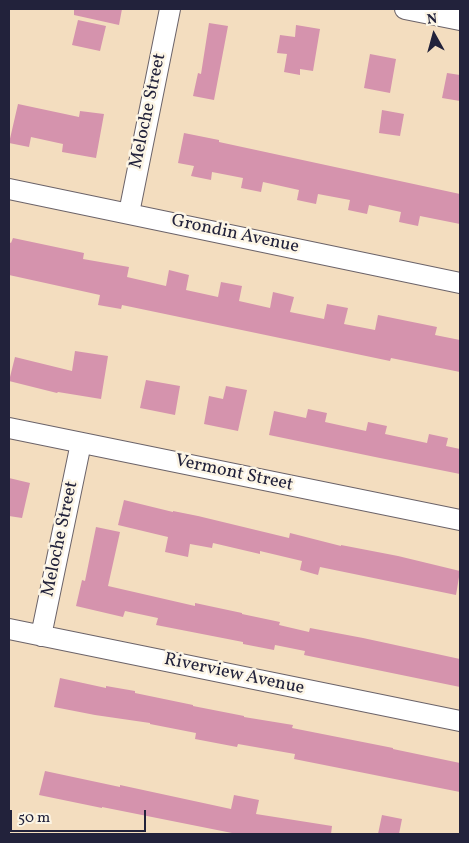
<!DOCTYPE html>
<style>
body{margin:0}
#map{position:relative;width:469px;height:843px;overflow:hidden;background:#f3ddbf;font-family:Vollkorn,serif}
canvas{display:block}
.frame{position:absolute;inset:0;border:10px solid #22223b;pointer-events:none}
.north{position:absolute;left:409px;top:10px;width:50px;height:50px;-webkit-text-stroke:4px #fcf5e5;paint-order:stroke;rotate:353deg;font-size:14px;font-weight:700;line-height:20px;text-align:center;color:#22223b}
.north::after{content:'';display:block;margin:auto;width:18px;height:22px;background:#22223b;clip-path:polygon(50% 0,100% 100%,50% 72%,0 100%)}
.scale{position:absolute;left:10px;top:810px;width:136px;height:22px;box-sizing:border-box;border:2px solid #22223b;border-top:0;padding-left:6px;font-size:15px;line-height:18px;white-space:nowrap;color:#22223b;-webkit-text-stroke:4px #fcf5e5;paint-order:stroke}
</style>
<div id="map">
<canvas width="469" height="843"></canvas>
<div class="frame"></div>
<div class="north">N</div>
<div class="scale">50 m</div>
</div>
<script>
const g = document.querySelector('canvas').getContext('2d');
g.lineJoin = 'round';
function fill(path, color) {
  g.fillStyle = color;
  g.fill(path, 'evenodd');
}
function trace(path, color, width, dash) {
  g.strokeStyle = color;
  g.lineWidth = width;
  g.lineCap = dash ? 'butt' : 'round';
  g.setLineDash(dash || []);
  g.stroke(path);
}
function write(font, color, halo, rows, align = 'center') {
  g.font = font + ' Vollkorn,serif';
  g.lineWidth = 5;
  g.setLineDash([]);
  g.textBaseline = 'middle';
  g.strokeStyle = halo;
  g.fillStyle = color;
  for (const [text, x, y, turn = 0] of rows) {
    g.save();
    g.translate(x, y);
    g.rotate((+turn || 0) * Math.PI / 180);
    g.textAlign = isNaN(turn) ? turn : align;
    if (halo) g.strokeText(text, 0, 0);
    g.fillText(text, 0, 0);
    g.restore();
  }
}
fill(new Path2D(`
 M74,9H122L119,25L74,15Z
 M78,20L106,26L100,51L72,45Z
 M209,23L228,26L214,100L193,96L198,73L201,74Z
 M296,25L320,29L313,71L300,69V75L284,72L287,54L277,53L280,35L295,37Z
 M370,54L396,59L390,93L364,88Z
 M447,73L460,75V101L442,98Z
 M18,104L79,117L80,111L104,114L96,158L62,152L63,144L31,137L29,147L9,143Z
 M382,110L404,114L400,136L379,133Z
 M184,133L219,140V142L460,194V224L420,216L418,226L399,222L401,212L369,205L367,214L348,210L350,200L318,194L316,204L297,200L299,190L263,182L261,192L241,188L243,178L212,172L211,180L191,176L194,166L178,163Z
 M13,238L84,253L83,259L129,267L127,277L166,286L169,270L189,275L186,290L218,297L221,282L242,286L239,301L270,308L273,292L294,297L290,312L324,319L327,304L348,308L344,324L375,330L378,315L437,327L435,335L460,340V372L391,358L390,361L122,305L121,309L98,305L100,295L9,275V242L11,243Z
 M75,351L108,356L101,399L58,392L57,393L9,381L15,357L72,371Z
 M146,380L180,386L175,415L140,408Z
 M226,386L247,390L238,431L204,424L209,396L223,399Z
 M308,409L327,413L325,422L366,431L368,422L387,426L385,434L427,443L429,434L448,438L446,446L460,449V474L380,458L269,435L274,411L306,418Z
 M9,478L30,483L22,518L9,516Z
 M124,500L173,512V511L198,516L289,538L290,533L341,546V545L398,556L460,571L456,595L320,567L318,575L300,570L302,561L260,551V554L213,543L212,548L190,544L188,557L165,552L168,537L118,525Z
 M96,527L120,532L108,586L195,606V603L242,613V614L280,622L279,625L309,632L310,628L363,638L460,659V687L304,655L305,651L275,645L274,650L243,644V642L156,625L158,618L125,611L123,617L76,606L82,580L85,581Z
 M60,678L106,688V686L135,691V693L193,705V706L244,716V717L293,725L292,728L393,748V749L460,763V792L294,759L295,754L238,744L237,747L195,739L196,733L150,724V723L95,715L54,707Z
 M45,771L120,787V785L231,809L234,795L259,800L256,814L332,826L331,834H237L102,807V808L39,795Z
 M382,815L402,819L399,834H378Z`), '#d593ad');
const street = new Path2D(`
 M405,9L460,20
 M9,189L460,283
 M129,213L170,9
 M9,428L460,520
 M9,629L460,721
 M41,636L81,443`);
trace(street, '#6b6369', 22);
trace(street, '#fff', 20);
write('18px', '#22223b', '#fcf5e5', [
 ["Meloche Street",149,111,-78],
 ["Grondin Avenue",235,235,12],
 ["Vermont Street",234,474,12],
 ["Meloche Street",61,539,-78],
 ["Riverview Avenue",234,675,12]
]);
</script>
